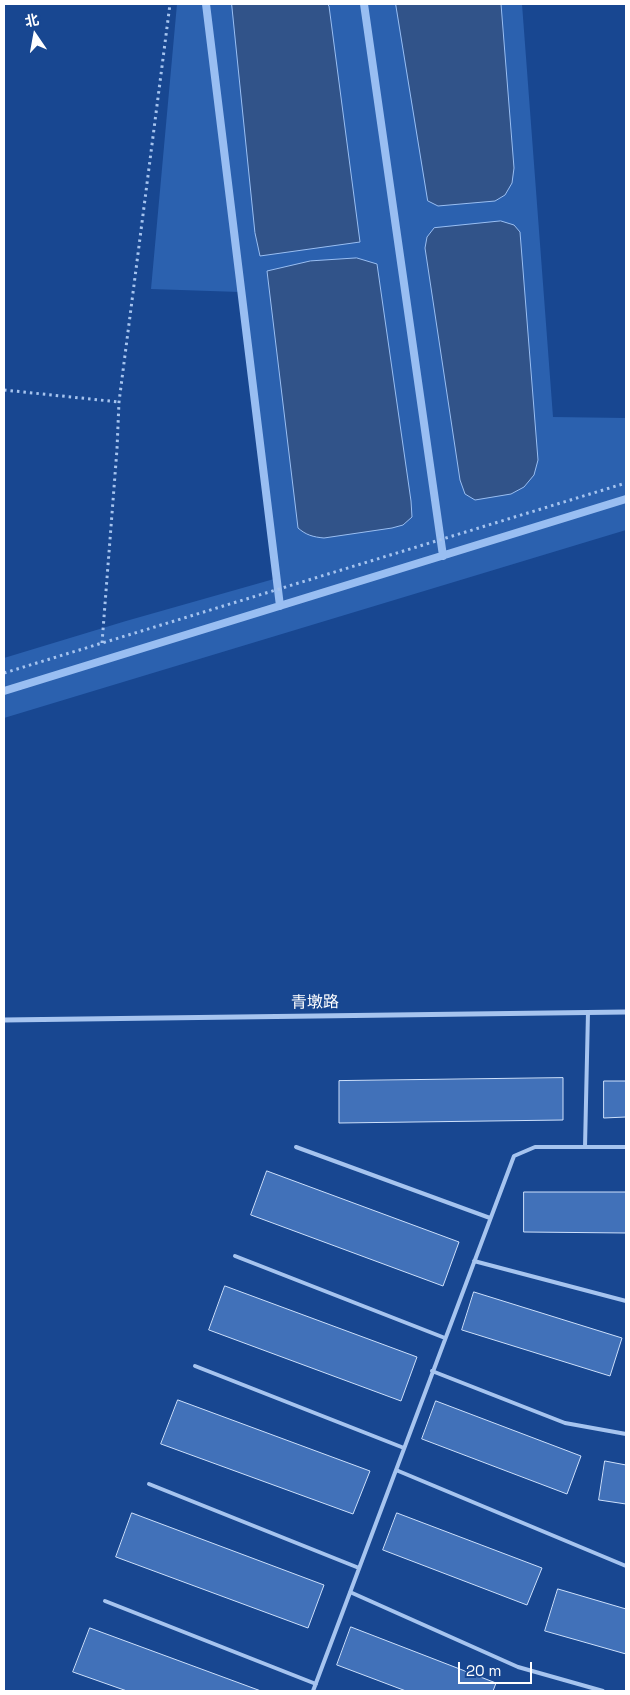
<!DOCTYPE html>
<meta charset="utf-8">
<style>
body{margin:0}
#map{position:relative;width:630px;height:1695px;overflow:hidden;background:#184791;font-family:"Space Grotesk","Noto Sans SC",sans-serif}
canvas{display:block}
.frame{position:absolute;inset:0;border:5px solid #fff;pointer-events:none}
.north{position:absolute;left:10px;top:10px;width:50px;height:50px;-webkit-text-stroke:4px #184791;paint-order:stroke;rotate:348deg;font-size:14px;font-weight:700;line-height:20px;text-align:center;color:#fff}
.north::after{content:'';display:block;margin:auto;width:18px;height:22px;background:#fff;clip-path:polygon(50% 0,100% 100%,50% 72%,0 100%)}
.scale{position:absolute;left:458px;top:1662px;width:74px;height:22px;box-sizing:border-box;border:2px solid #fff;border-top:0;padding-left:6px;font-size:15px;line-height:18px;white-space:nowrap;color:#fff;-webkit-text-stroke:4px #184791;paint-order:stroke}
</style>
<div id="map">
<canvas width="630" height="1695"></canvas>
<div class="frame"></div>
<div class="north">北</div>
<div class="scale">20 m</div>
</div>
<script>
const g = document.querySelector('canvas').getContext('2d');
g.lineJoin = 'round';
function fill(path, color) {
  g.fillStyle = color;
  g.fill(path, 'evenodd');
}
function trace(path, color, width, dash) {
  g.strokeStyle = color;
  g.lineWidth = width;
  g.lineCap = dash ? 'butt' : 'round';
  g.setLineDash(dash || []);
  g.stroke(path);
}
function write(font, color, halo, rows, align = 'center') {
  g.font = font + ' "Space Grotesk","Noto Sans SC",sans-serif';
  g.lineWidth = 4;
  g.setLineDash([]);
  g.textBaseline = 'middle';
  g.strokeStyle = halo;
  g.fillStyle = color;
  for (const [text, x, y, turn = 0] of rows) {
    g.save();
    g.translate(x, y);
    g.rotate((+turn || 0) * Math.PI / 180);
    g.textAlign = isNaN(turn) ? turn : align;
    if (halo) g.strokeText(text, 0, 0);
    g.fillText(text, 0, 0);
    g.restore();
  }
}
fill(new Path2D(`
 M177,4H522L553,417L626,418V530L4,718V658L126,621L274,579L240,292L151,289Z`), '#2b61af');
const water = new Path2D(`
 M232,4H327L329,6L360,242L260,256L255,233Z
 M396,4H501L514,168L512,183L505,195L495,201L438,206L428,201Z
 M501,221L514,225L520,232L538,460L534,475L524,487L511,494L475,500L465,494L460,480L425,248L427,237L434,228Z
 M357,258L377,264L411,501L412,517L403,525L392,528L324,538C313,537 306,535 298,528L267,271L310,261Z`);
fill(water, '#315389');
trace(water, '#99bef2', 1);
trace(new Path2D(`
 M206,4L280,606
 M364,4L443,556
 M4,691L626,499`), '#99bef2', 8);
const building = new Path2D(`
 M563,1078V1120L339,1123V1081Z
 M604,1081H626V1117L604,1118Z
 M267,1171L459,1242L443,1286L251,1215Z
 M524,1192H626V1233L524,1232Z
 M225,1286L417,1357L401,1401L209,1330Z
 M474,1292L622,1338L610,1376L462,1330Z
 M178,1400L370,1471L353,1514L161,1444Z
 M436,1401L581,1456L567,1494L422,1439Z
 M605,1461L626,1465V1504L599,1500Z
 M132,1513L324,1585L308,1628L116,1557Z
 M397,1513L542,1568L527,1605L383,1550Z
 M558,1589L626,1609V1654L545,1631Z
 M351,1627L496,1683L493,1691H406L337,1665Z
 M90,1628L261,1691H127L73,1672Z`);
fill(building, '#4171b9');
trace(building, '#cde0fb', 1);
trace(new Path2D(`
 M4,390L119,402
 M102,643L117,449L119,402L170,4
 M4,673L626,483`), '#a6c4ef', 3, [2.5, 4]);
trace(new Path2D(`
 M296,1147L490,1218
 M585,1147L588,1012
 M235,1256L445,1338
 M474,1261L626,1301
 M195,1366L404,1448
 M432,1371L565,1423L626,1434
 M396,1470L626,1566
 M149,1484L359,1568
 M350,1592L518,1667L603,1691
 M105,1601L316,1684
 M313,1691L514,1156L535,1147H626`), '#a6c4ef', 4);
trace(new Path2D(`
 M4,1020L626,1012`), '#a6c4ef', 5);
write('16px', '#fff', '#184791', [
 ["青墩路",315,1003,-1]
]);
</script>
